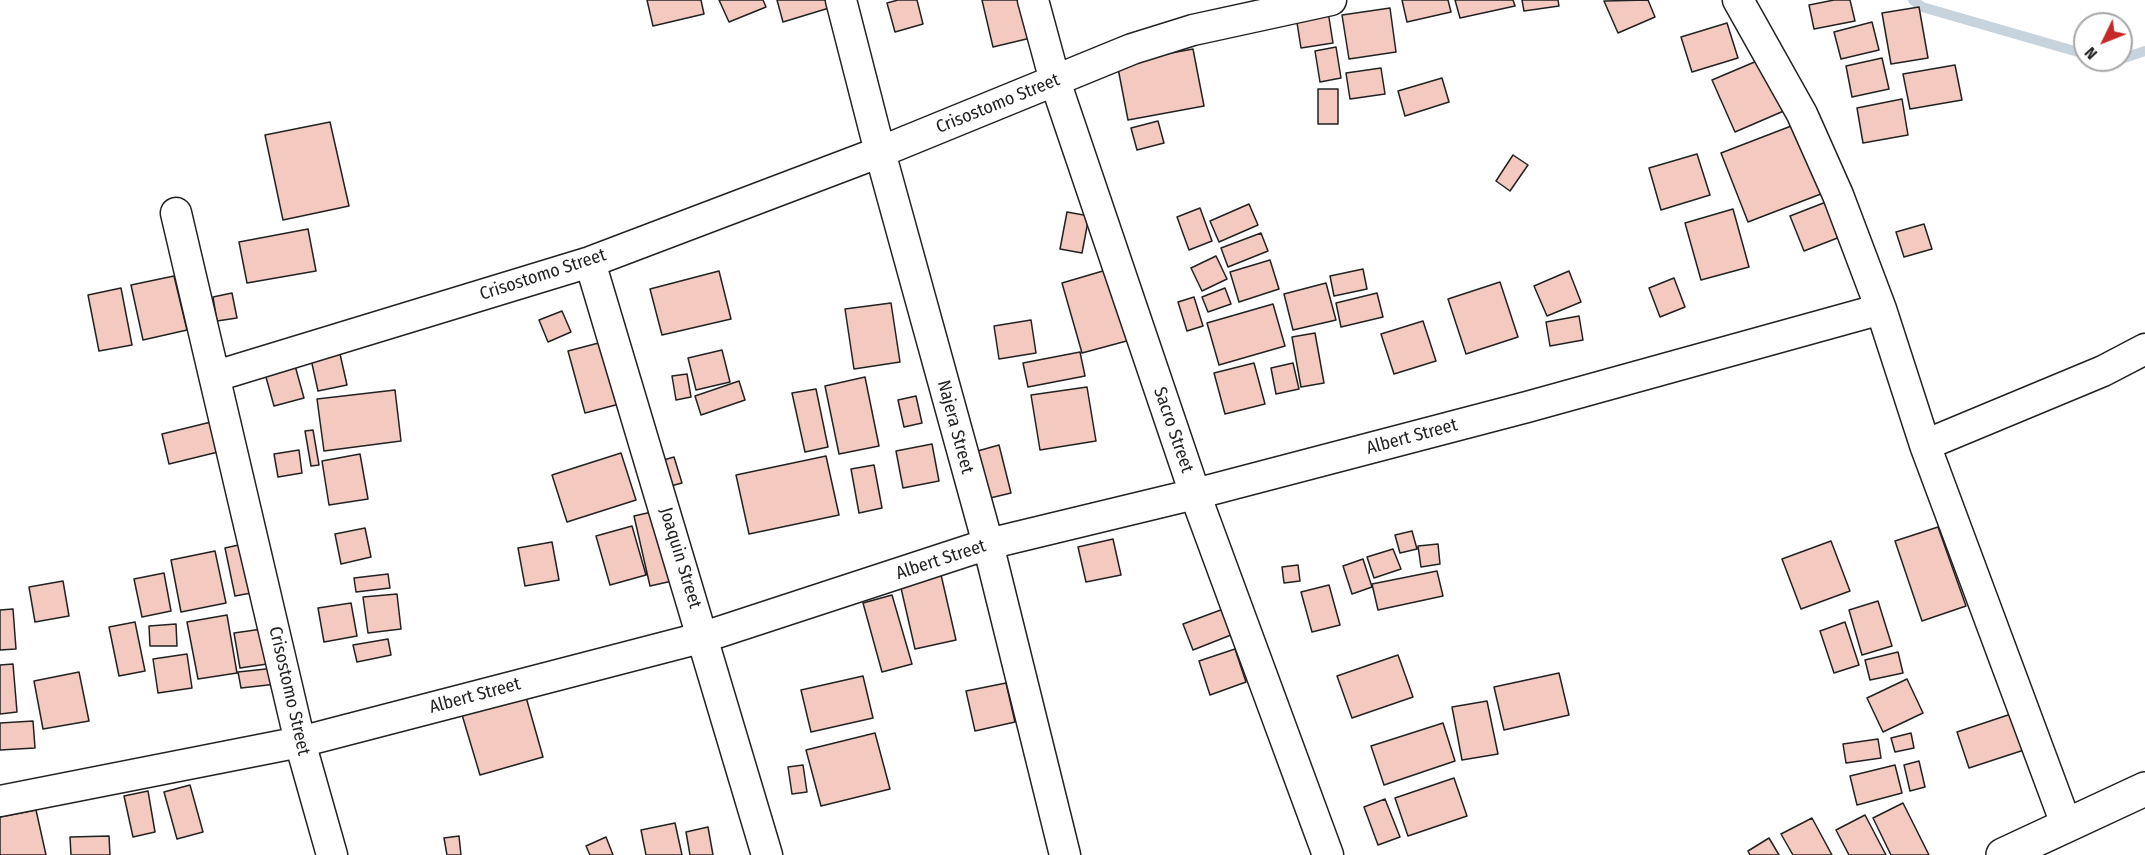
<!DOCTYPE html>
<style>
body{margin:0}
#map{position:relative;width:2145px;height:855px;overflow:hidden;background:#fff;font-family:"Fira Sans Condensed",sans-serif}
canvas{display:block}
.north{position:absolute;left:2073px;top:12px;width:60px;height:60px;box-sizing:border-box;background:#fff;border:2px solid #a7a7a7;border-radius:50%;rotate:227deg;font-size:16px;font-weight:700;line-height:24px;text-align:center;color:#222}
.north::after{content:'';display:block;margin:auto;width:21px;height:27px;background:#c62828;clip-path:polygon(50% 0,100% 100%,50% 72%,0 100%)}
</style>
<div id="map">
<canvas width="2145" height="855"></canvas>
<div class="north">N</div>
</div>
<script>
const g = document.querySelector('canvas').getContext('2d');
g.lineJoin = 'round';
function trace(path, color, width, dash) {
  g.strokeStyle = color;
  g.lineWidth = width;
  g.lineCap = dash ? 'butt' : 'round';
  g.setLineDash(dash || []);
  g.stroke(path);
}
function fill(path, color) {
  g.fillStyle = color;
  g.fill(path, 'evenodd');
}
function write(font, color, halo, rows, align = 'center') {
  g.font = font + ' "Fira Sans Condensed",sans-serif';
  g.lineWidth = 4.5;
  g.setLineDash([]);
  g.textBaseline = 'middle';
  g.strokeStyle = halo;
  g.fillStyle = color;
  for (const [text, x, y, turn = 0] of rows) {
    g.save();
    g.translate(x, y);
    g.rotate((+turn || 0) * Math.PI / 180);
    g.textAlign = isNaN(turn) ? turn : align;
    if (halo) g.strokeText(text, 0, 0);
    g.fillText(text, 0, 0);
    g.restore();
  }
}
trace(new Path2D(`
 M1913,0L1922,7L2085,54
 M2121,59L2145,51
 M2107,60H2119`), '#c7d3dd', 10);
const building = new Path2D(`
 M647,0H701L704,14L653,26Z
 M719,0H763L766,7L729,22Z
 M777,0H838L839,5L783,22Z
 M898,0H917L923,24L895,32L887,3Z
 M982,0H1030L1039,36L993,47Z
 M1402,0H1448L1451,12L1407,22Z
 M1455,0H1513L1515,6L1460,18Z
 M1522,0H1558L1559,6L1524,11Z
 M1648,0L1655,17L1618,33L1604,1Z
 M1834,0H1850L1855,21L1814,29L1809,5Z
 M1327,5L1333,43L1301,48L1295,10Z
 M1919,7L1928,58L1891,64L1882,13Z
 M1390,8L1396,52L1349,59L1342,15Z
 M1872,22L1879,50L1841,59L1834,32Z
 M1727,23L1738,58L1692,72L1681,37Z
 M1336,47L1341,78L1320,82L1315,51Z
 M1193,49L1204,106L1128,120L1117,63Z
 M1764,58L1786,110L1735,132L1712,80Z
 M1882,58L1889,89L1852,97L1846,66Z
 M1955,65L1962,100L1910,109L1903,74Z
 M1381,68L1385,94L1350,99L1346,73Z
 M1442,78L1449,102L1405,116L1398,91Z
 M1318,89H1338V124H1318Z
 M1902,99L1908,135L1863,143L1857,108Z
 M1158,121L1164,143L1137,150L1131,128Z
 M330,122L349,206L283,220L265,135Z
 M1799,123L1826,192L1748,222L1721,153Z
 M1697,154L1710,195L1661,210L1649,168Z
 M1513,155L1528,165L1510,191L1496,181Z
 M1826,202L1840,237L1804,251L1790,216Z
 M1249,204L1258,225L1219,242L1210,221Z
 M1200,208L1212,241L1189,250L1177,217Z
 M1733,209L1749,267L1701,280L1685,223Z
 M1067,212L1089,216L1082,253L1060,249Z
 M1924,224L1932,249L1904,257L1896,232Z
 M308,229L316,271L247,283L239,242Z
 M1261,233L1268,251L1228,267L1221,248Z
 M1216,256L1227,279L1202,291L1191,268Z
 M1270,260L1279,289L1239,302L1230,272Z
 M1113,268L1134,339L1082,353L1062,283Z
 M1363,269L1367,289L1334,296L1330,276Z
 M719,271L731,319L662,335L650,289Z
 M1569,271L1581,302L1547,316L1534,286Z
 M174,276L187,330L143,340L131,285Z
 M1674,278L1685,307L1660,317L1649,288Z
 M1500,282L1518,337L1466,354L1448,299Z
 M1326,283L1336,320L1293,330L1284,294Z
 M121,288L132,345L99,351L88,295Z
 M1225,288L1231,304L1208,312L1202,297Z
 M232,293L237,318L217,321L213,297Z
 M1377,293L1383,317L1341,327L1336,303Z
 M1194,297L1203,326L1187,331L1178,302Z
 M891,303L900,362L854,369L845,309Z
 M1273,304L1285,346L1219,365L1207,323Z
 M562,311L571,332L548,342L539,320Z
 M1579,316L1583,340L1550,346L1546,322Z
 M1031,320L1036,353L999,359L994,326Z
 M1423,321L1436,361L1394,374L1381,334Z
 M1315,333L1324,383L1301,387L1292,337Z
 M610,340L627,402L585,413L568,351Z
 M338,345L347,385L318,391L309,350Z
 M722,350L730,382L696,390L688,358Z
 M1080,352L1085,376L1028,387L1023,363Z
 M294,362L304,398L274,406L264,370Z
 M1254,363L1265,404L1225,414L1214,373Z
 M1293,363L1299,389L1276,394L1271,368Z
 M687,374L691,397L676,400L672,376Z
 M865,377L879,446L839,454L825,386Z
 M739,381L745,400L701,415L695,396Z
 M1087,387L1096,441L1040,450L1031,395Z
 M816,389L828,447L805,452L792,393Z
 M395,390L401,441L324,451L317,399Z
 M916,396L922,423L904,427L898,400Z
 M211,422L218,452L169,464L162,434Z
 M313,430L319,465L311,466L305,431Z
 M932,444L939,481L903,488L896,451Z
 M999,445L1011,493L986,499L974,452Z
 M299,450L302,473L278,477L274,454Z
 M621,453L636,500L567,522L552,475Z
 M360,454L368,499L329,505L322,461Z
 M826,456L839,515L749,534L736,475Z
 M674,457L682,483L667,487L660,461Z
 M874,465L882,508L859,513L851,469Z
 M665,509L681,579L650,586L634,516Z
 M632,526L646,575L610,585L596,536Z
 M1938,527L1966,606L1922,621L1895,541Z
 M365,528L371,557L341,564L335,534Z
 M1412,531L1417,549L1400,553L1395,535Z
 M1113,539L1121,575L1086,582L1078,547Z
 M1831,541L1850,591L1801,609L1782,559Z
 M252,542L262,591L235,596L225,548Z
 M552,542L559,580L525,586L518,548Z
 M1438,544L1440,564L1421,567L1418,546Z
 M1393,549L1401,569L1374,578L1367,557Z
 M215,551L226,603L181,612L171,560Z
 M1363,559L1372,587L1352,594L1343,566Z
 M1298,565L1300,581L1284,583L1282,567Z
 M939,566L956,640L915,649L898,575Z
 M1437,571L1443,596L1378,610L1372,584Z
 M164,573L171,611L142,617L134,579Z
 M388,574L390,588L356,592L354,578Z
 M63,581L69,616L35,622L29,587Z
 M1329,585L1340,625L1312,632L1301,592Z
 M397,594L401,629L368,633L363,597Z
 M892,595L912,664L882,672L863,603Z
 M1878,601L1892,646L1862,655L1849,610Z
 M351,603L357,636L324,642L318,608Z
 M1226,608L1236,633L1193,650L1183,624Z
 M13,609L16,649L0,650V610Z
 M227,615L237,673L198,679L187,622Z
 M135,622L145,671L119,676L109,627Z
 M1845,622L1859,665L1834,673L1820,631Z
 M176,624L177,646H150L149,626Z
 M269,628L274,663L240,668L234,633Z
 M388,639L391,655L357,662L353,645Z
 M1235,649L1246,682L1210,695L1199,661Z
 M1898,652L1903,673L1870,680L1865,660Z
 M187,654L192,688L158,693L153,659Z
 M1398,655L1413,697L1352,718L1337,676Z
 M13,664L17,712L0,714V665Z
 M275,668L277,684L241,688L238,672Z
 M79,672L89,721L43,729L34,681Z
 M1559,673L1569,715L1504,730L1494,687Z
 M863,676L873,718L811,732L801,690Z
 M1907,679L1923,713L1883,732L1867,698Z
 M1006,683L1015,722L975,731L966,691Z
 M524,690L543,757L480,775L460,708Z
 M1487,701L1498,754L1462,760L1452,707Z
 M2011,714L2024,750L1969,768L1957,732Z
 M33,721L35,748L0,750V723Z
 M1443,723L1455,761L1384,785L1371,746Z
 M875,733L890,789L821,806L806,750Z
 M1911,733L1914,748L1895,752L1891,738Z
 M1878,739L1881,758L1846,763L1843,744Z
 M1919,761L1925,787L1910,791L1904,765Z
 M803,765L807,792L792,794L788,767Z
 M1895,765L1902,793L1857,805L1850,776Z
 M1454,778L1467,816L1408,836L1395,798Z
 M190,785L203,832L177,839L164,792Z
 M148,791L155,832L133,837L124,796Z
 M1385,799L1400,837L1378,845L1364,807Z
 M1903,803L1929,855H1891L1873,818Z
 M36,810L46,855H0V817Z
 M1865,815L1886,855H1849L1836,830Z
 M1812,818L1832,855H1793L1781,834Z
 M675,823L682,855H646L641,830Z
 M708,827L713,855H690L686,832Z
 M109,836L110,855H71L70,837Z
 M459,836L461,855H447L444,838Z
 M606,837L613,855H590L586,846Z
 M1769,838L1779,855H1750L1748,851Z`);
fill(building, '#f3c9c0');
trace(building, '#222', 1.5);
const street = new Path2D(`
 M841,0L880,152L988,544L1065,855
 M1033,0L1055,81L1195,494L1328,855
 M1738,0L1802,114L1838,195L1881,309L1925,445L2066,824
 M176,213L300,742L332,855
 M590,262L767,855
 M216,376L590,262L880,152L1132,49L1193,30L1331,0
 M1925,445L2103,371L2145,349
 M0,801L300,742L704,637L988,544L1195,494L1527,407L1881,309`);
const secondary = new Path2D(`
 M2003,855L2145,789`);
trace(street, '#222', 33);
trace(secondary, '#222', 36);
trace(street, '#fff', 30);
trace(secondary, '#fff', 33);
write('18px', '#222', '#fff', [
 ["Crisostomo Street",998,104,-22],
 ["Crisostomo Street",543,275,-18],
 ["Najera Street",955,427,75],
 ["Sacro Street",1173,430,71],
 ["Albert Street",1412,437,-15],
 ["Joaquin Street",680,558,73],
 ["Albert Street",941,560,-18],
 ["Crisostomo Street",289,691,77],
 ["Albert Street",475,696,-15]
]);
</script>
